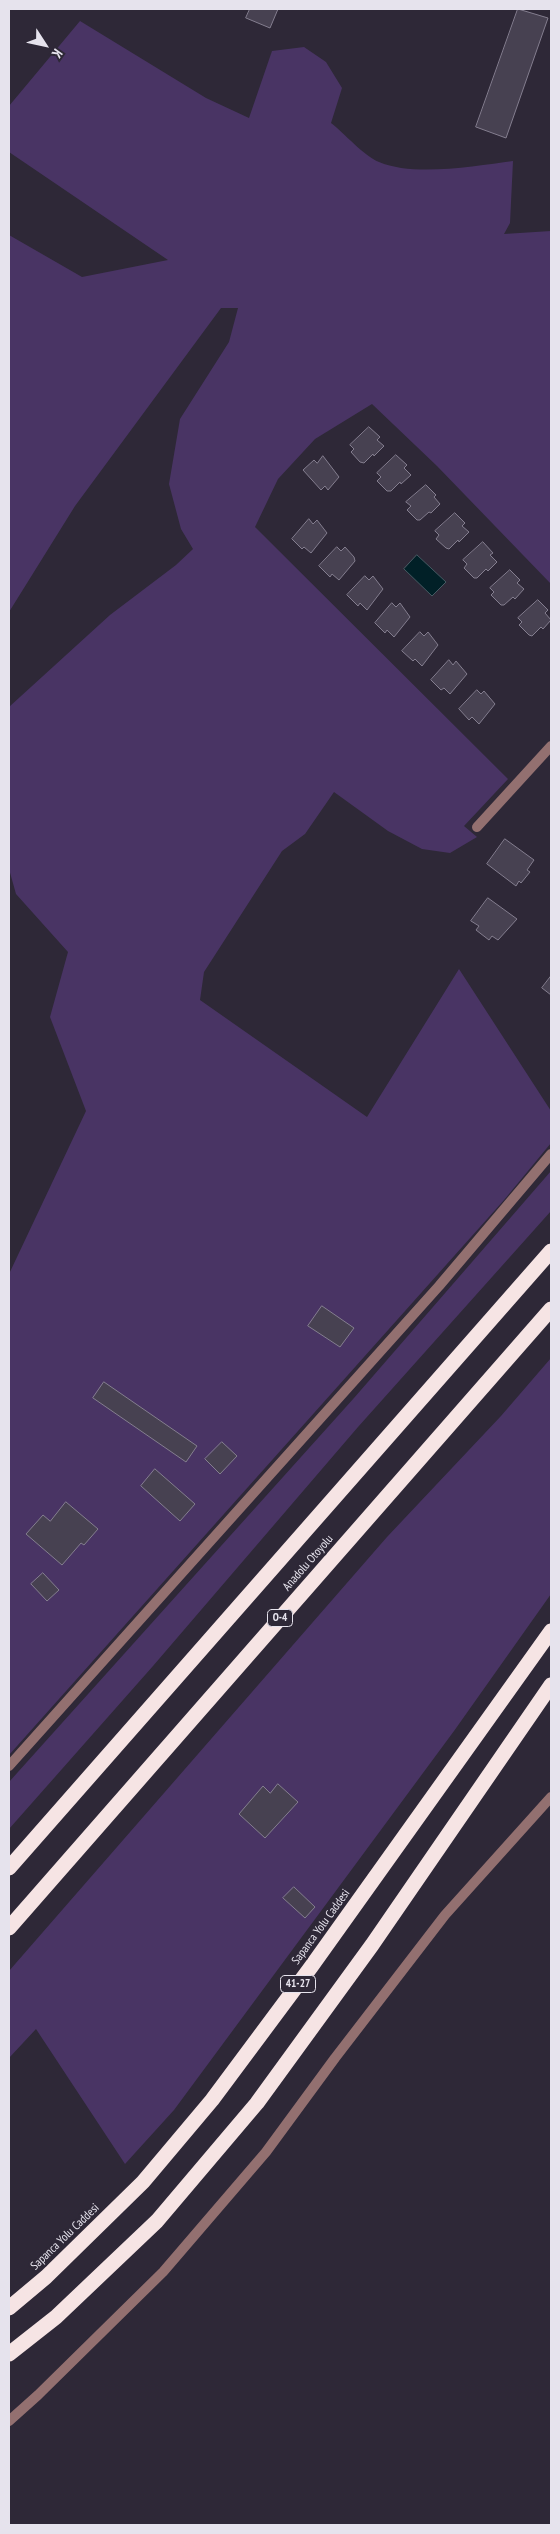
<!DOCTYPE html>
<style>
body{margin:0}
#map{position:relative;width:560px;height:2534px;overflow:hidden;background:#2e2837;font-family:"PT Sans Narrow",sans-serif}
canvas{display:block}
.frame{position:absolute;inset:0;border:10px solid #e6e3ed;pointer-events:none}
.north{position:absolute;left:20px;top:20px;width:50px;height:50px;-webkit-text-stroke:4px #2e2837;paint-order:stroke;rotate:125deg;font-size:14px;font-weight:700;line-height:20px;text-align:center;color:#e6e3ed}
.north::after{content:'';display:block;margin:auto;width:18px;height:22px;background:#e6e3ed;clip-path:polygon(50% 0,100% 100%,50% 72%,0 100%)}
</style>
<div id="map">
<canvas width="560" height="2534"></canvas>
<div class="frame"></div>
<div class="north">K</div>
</div>
<script>
const g = document.querySelector('canvas').getContext('2d');
g.lineJoin = 'round';
function fill(path, color) {
  g.fillStyle = color;
  g.fill(path, 'evenodd');
}
function trace(path, color, width, dash) {
  g.strokeStyle = color;
  g.lineWidth = width;
  g.lineCap = dash ? 'butt' : 'round';
  g.setLineDash(dash || []);
  g.stroke(path);
}
function write(font, color, halo, rows, align = 'center') {
  g.font = font + ' "PT Sans Narrow",sans-serif';
  g.lineWidth = 4.5;
  g.setLineDash([]);
  g.textBaseline = 'middle';
  g.strokeStyle = halo;
  g.fillStyle = color;
  for (const [text, x, y, turn = 0] of rows) {
    g.save();
    g.translate(x, y);
    g.rotate((+turn || 0) * Math.PI / 180);
    g.textAlign = isNaN(turn) ? turn : align;
    if (halo) g.strokeText(text, 0, 0);
    g.fillText(text, 0, 0);
    g.restore();
  }
}
fill(new Path2D(`
 M80,21L206,98L249,118L272,51L304,47L326,62L342,88L331,123C344,133 364,156 379,162C414,177 475,166 513,161L510,223L504,234L551,231V584L437,466L372,404L315,439L278,479L255,527L508,779L464,826L477,837L450,853L422,849L388,831L334,792L305,834L282,851L204,972L200,1000L367,1117L459,969L551,1111V1143L504,1200L9,1755V1274L86,1111L50,1017L68,952L16,894L9,869V707L110,615L176,565L193,549L181,529L169,484L180,419L229,342L238,308H221L75,506L9,612V235L82,277L168,260L9,152V106Z
 M551,1171V1211L358,1427L153,1666L9,1829V1782L354,1398Z
 M551,1358V1594L454,1731L174,2110L125,2164L36,2029L9,2058V1971L387,1537L501,1416Z`), '#493464');
const water = new Path2D(`
 M417,555L446,582L432,596L404,569Z`);
fill(water, '#012027');
trace(water, '#465a62', 1);
const building = new Path2D(`
 M250,9H278L270,28L246,18Z
 M518,9L548,18L506,138L476,127Z
 M369,427L380,437L377,440L384,446L374,456L373,454L364,463L360,462L351,452L354,449L350,445Z
 M396,455L407,465L404,468L411,475L401,484L400,482L391,491H387L377,481L381,477L377,473Z
 M323,456L339,477L328,490L325,486L321,490L303,470L314,460L317,463Z
 M426,485L436,495L434,497L440,504L431,513L429,512L420,520H417L407,510L411,506L406,502Z
 M455,513L465,523L462,526L469,532L459,542L458,540L449,549L446,548L436,539L439,535L435,531Z
 M309,519L313,524L317,520L327,533L311,553L304,547L302,549L292,539Z
 M483,542L493,553L490,555L497,562L488,571L486,569L477,578H474L464,568L467,564L463,560Z
 M337,547L341,551L345,547L354,557L355,561L339,580L332,574L330,577L319,566Z
 M510,570L520,580L517,583L524,589L515,599L513,597L504,605H501L491,595L494,592L490,588Z
 M365,576L369,580L373,576L383,589L367,610L360,603L358,606L347,595Z
 M538,600L548,610L545,613L551,620L543,629L541,627L532,636L529,635L519,625L522,622L518,618Z
 M392,603L396,607L400,603L410,617L394,637L387,630L385,633L375,623Z
 M420,632L424,636L428,632L438,645L422,666L415,659L413,661L402,651Z
 M449,660L453,665L456,661L467,674L450,694L444,688L441,690L431,680Z
 M477,690L481,694L484,691L495,704L479,724L472,717L469,720L459,709Z
 M505,839L534,860L527,870L530,872L521,883L519,881L516,886L487,864Z
 M488,898L517,919L498,940L492,936L489,940L476,930L479,926L471,921Z
 M551,976V995L542,988Z
 M322,1306L354,1328L340,1347L308,1326Z
 M104,1382L197,1446L186,1462L93,1398Z
 M222,1442L237,1456L220,1474L205,1459Z
 M155,1469L195,1504L180,1521L141,1486Z
 M66,1502L98,1529L84,1545L81,1543L62,1565L26,1534L43,1515L50,1521Z
 M43,1573L59,1590L47,1601L31,1584Z
 M278,1784L298,1802L265,1838L239,1814L263,1786L270,1793Z
 M294,1887L315,1907L305,1918L283,1898Z`);
fill(building, '#474151');
trace(building, '#847e8f', 1);
trace(new Path2D(`
 M9,2421L38,2395L163,2272L266,2152L335,2058L445,1915L551,1797`), '#937070', 10);
trace(new Path2D(`
 M477,827L551,746
 M9,1766L439,1286L551,1154`), '#937070', 10);
trace(new Path2D(`
 M9,1868L551,1251
 M9,1928L551,1309
 M9,2308L46,2277L143,2182L212,2100L311,1967L551,1631
 M9,2354L56,2317L157,2221L257,2103L372,1945L551,1685`), '#f6e4e4', 15);
for (const [x, y, w] of [
 [280,1618,25],
 [298,1984,35]
]) {
  const box = new Path2D();
  box.roundRect(x - w / 2, y - 8.5, w, 17, 4);
  g.fillStyle = '#2e2837';
  g.fill(box);
  trace(box, '#e6e3ed', 1);
}
write('bold 11px', '#e6e3ed', null, [
 ["O-4",280,1618],
 ["41-27",298,1984]
]);
write('12px', '#e6e3ed', '#2e2837', [
 ["Anadolu Otoyolu",308,1563,-49],
 ["Sapanca Yolu Caddesi",321,1927,-54],
 ["Sapanca Yolu Caddesi",65,2237,-44]
]);
</script>
